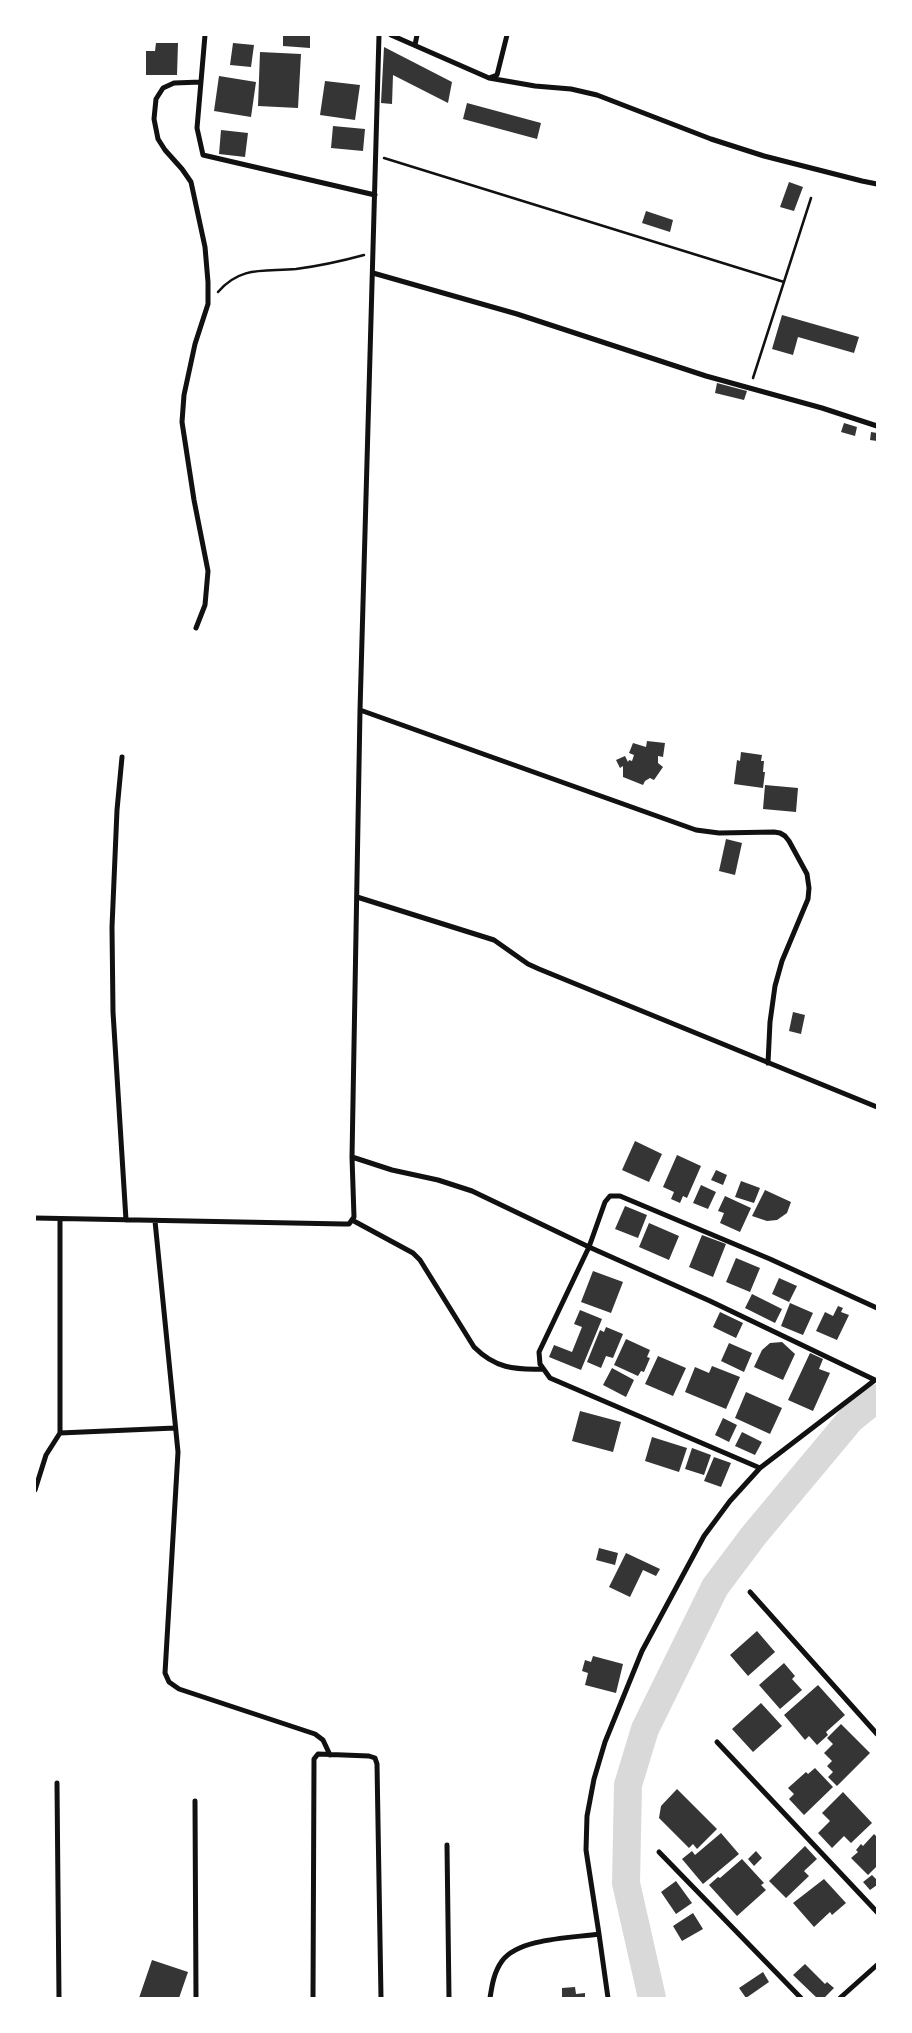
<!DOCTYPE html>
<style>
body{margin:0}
#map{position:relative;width:912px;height:2033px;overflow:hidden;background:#fff;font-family:Literata,serif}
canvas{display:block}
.frame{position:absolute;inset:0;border:36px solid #fff;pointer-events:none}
</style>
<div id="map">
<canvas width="912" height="2033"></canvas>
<div class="frame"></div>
</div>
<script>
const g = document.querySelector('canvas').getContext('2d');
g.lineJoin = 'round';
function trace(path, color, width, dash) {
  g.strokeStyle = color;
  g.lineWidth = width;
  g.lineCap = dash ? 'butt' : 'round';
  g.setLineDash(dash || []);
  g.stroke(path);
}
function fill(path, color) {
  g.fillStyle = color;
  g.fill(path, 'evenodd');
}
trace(new Path2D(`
 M652,1998L626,1883L628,1785L645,1729L715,1587L754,1535L851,1419L877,1398`), '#d9d9d9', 28);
fill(new Path2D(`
 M283,35H310V48L283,46Z
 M156,43H178L177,75H146V51H155Z
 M233,43L254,45L251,67L230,65Z
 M384,47L452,82L448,103L393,75L392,104L381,103Z
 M260,52L301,54L298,108L258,106Z
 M219,76L256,82L251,117L214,111Z
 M325,81L360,85L355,120L320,115Z
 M467,103L541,123L537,139L463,119Z
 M333,126L365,129L363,151L331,148Z
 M221,130L248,133L245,157L219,154Z
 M789,182L803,187L794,211L780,207Z
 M646,211L673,220L670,232L642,223Z
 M782,315L859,337L854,353L798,337L793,355L772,349Z
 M717,383L747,391L744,400L715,393Z
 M844,423L857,427L855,436L841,432Z
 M871,432L877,433V441L870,440Z
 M647,741L665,743L663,757L658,756V763L663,767L654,780L650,778L645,781L643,785L623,777V766L620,768L616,760L625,756L628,762L629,760L632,761L634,755L629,753L633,743L646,747Z
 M741,752L762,755L761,761H764L763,772H765L763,788L734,784L737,760L740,761Z
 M765,785L798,788L796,812L763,809Z
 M726,839L742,843L735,875L719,871Z
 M793,1012L805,1015L801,1034L789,1031Z
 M635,1141L662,1154L649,1182L622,1170Z
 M677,1155L701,1166L687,1198L683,1196L680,1203L671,1199L674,1192L663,1187Z
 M716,1170L727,1175L723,1185L711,1180Z
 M741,1181L760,1188L754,1203L735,1197Z
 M701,1185L716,1192L708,1209L693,1203Z
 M765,1190L791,1202L787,1213L777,1220L767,1221L752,1216Z
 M725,1196L751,1208L740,1232L720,1223L724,1213L718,1211Z
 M625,1206L647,1215L638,1238L615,1229Z
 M649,1223L679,1236L669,1260L639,1247Z
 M702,1235L726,1244L713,1277L689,1267Z
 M736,1258L760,1268L750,1292L726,1282Z
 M593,1271L623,1282L611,1313L581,1302Z
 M779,1278L797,1286L789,1302L772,1294Z
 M752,1294L782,1309L775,1323L745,1308Z
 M790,1303L813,1313L803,1335L781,1326Z
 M838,1306L843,1308L841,1312L849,1315L837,1340L816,1331L825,1312L833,1316Z
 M580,1310L602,1319L581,1370L549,1357L554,1345L572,1352L582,1327L574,1324Z
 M720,1312L743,1323L736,1338L713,1327Z
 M606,1327L623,1334L613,1358L606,1356L601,1368L587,1362L600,1330L604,1332Z
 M626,1339L650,1350L647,1357L650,1358L644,1372L641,1371L638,1376L614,1365Z
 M782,1342L795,1354L783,1380L754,1367L762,1350L770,1343Z
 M729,1343L752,1353L744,1372L721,1361Z
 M810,1353L823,1359L819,1369L830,1373L813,1411L788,1400Z
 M658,1356L686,1368L673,1396L645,1384Z
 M712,1366L740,1377L726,1409L685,1392L695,1367L709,1373Z
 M612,1368L634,1380L626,1397L603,1385Z
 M746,1392L782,1408L770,1434L735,1418Z
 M580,1411L621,1422L613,1452L572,1441Z
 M723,1418L737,1425L729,1442L715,1435Z
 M742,1432L762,1442L755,1455L735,1446Z
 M652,1437L687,1448L679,1472L645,1461Z
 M692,1448L711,1455L704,1475L685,1469Z
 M714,1457L731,1463L721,1487L704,1481Z
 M599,1548L618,1553L615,1565L596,1560Z
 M626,1553L660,1569L656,1576L643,1570L630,1597L609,1587Z
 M757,1631L775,1652L748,1676L730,1655Z
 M593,1656L623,1664L616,1693L585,1685L588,1673L582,1671L585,1660L591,1662Z
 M784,1663L795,1676L792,1679L802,1690L780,1709L759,1685Z
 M818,1685L845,1715L826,1732L828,1735L817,1745L809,1736L805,1740L784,1715Z
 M761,1703L782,1726L753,1752L732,1729Z
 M841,1724L870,1753L837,1786L828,1777L833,1772L827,1766L832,1761L824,1753L833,1744L827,1738Z
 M815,1768L833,1787L804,1815L789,1799L794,1794L788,1788L806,1772L808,1774Z
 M677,1789L717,1829L697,1849L693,1844L689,1848L659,1818L661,1806Z
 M843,1792L872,1823L851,1843L844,1836L832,1848L818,1833L830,1821L822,1813Z
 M721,1833L739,1854L703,1884L682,1859L692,1851L695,1855Z
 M874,1834L877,1837V1866L868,1875L851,1858L858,1852L856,1850L861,1844L863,1846Z
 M805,1846L817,1859L804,1871L809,1876L786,1898L769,1881Z
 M756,1851L762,1858L754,1866L748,1859Z
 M742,1859L764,1883L761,1885L766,1890L737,1916L709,1885L718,1877L720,1878Z
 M872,1875L877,1880V1885L870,1890L863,1882Z
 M824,1879L846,1903L832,1915L830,1912L814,1927L793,1903Z
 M676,1881L692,1903L676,1914L661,1892Z
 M693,1913L703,1929L682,1941L673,1926Z
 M152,1960L188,1972L179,1998H139Z
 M805,1964L825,1984L827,1982L834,1988L824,1998H817L793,1975Z
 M763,1972L769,1982L746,1998L739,1988Z
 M575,1987L576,1994L585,1993V1998H562V1988Z`), '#353535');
trace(new Path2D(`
 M384,158L784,282
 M218,292C241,265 266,272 296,269C319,266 342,261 364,255
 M753,378L811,198`), '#111', 2.5);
trace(new Path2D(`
 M205,35L197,128L203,155L375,195
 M391,35L489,78L497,75L507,35
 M415,45L417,35
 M489,78L535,86L571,89L597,95L711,139L764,156L862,181L877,184
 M373,273L517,314L706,376L822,408L877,426
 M196,628L205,605L208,571L194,500L182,422L184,395L195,344L208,304V282L205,247L191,182L182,169L165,150L158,139L154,119L156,99L163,88L174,83L201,82
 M360,710L696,830L719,833L774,832L780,833L785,836L789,841L807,874L809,888L808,899L782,961L775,986L770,1022L768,1063
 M122,757L117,810L112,927L113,1012L126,1220
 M357,897L494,940L528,964L539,969L877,1107
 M352,1157L392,1170L438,1180L472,1191L589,1247L710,1301L875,1380L760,1468L730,1501L704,1536L642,1651L605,1742L594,1779L587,1816L586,1850L599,1934C572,1938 519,1938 502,1961C494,1972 492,1985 490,1998
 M35,1218L344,1224H349L354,1217L352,1157L360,710L379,35
 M352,1220L413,1253L420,1260L474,1347C495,1368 514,1370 543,1369
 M155,1221L178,1452L165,1673L169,1682L179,1689L315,1734L323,1740L330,1755
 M60,1433L175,1428
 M760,1468L550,1378L540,1364L539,1352L589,1247L605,1202L610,1196H620L770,1259L877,1308
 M35,1490L46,1455L60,1433V1219
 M750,1592L877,1734
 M717,1742L877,1912
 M57,1783L59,1998
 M195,1801L196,1998
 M447,1845L449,1998
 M659,1852L801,1998
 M599,1934L608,1998
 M313,1998L314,1759L318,1754L369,1756L375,1758L377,1764L381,1998
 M840,1998L877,1965`), '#111', 5);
</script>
